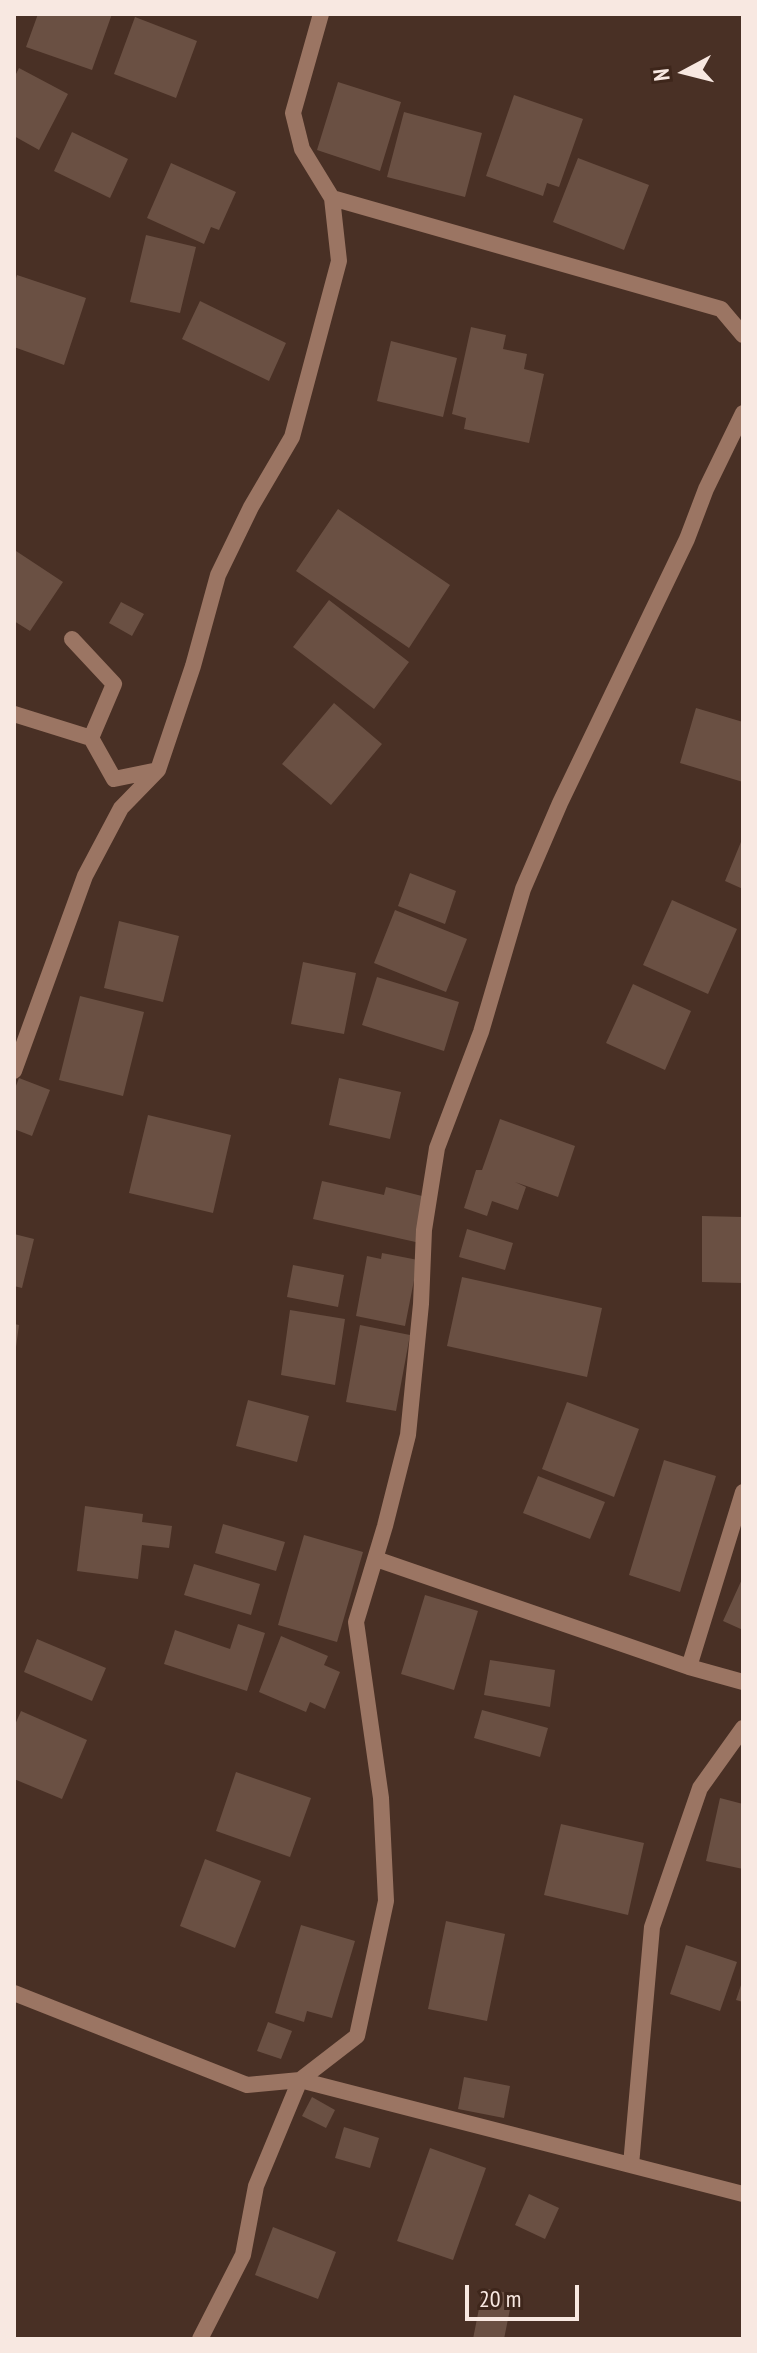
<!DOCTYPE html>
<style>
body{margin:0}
#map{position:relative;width:757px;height:2353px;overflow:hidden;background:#493025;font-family:"PT Sans Narrow",sans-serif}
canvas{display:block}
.frame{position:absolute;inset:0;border:16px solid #f8e8e1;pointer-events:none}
.north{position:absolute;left:645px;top:32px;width:80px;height:80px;-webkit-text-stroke:6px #3e261b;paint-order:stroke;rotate:263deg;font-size:22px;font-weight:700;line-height:32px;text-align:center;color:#f8e8e1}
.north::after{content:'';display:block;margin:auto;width:28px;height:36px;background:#f8e8e1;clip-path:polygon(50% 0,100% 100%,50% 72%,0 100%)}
.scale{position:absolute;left:465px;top:2285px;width:114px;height:36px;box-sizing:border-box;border:4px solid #f8e8e1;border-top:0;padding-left:10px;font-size:24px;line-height:28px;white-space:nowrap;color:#f8e8e1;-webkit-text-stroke:6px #3e261b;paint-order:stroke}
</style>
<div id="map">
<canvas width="757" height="2353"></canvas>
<div class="frame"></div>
<div class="north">N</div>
<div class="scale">20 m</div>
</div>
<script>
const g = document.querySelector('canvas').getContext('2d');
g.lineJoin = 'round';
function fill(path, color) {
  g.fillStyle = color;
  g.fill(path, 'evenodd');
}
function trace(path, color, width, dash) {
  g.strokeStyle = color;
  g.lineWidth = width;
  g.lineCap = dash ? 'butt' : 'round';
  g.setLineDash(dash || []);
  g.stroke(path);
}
fill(new Path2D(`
 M38,14H112L92,70L26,47Z
 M135,17L197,41L176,98L114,74Z
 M19,68L68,94L39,150L14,136V78Z
 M338,82L401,102L380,171L317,150Z
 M514,95L583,119L559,187L547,183L543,196L486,176Z
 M404,112L482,133L465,197L387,177Z
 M72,132L128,159L110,198L54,171Z
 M578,158L649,185L624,250L553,222Z
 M171,163L236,192L219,230L211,227L204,244L147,218Z
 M146,235L196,247L180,313L130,302Z
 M17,275L86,298L64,365L14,347V285Z
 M200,301L286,343L269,381L182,339Z
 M471,327L506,335L503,349L527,354L524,369L544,374L529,443L464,429L466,418L452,414Z
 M391,341L457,358L443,417L377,401Z
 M338,509L450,585L409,648L296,571Z
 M16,551L63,582L30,631L14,621V554Z
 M329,600L409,662L374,709L293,647Z
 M121,602L144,614L132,636L109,623Z
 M334,703L382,744L331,805L282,764Z
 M696,708L743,722V782L680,763Z
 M743,837V889L725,881Z
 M410,873L456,891L445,924L398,906Z
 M672,900L737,929L708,994L643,965Z
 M395,910L467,939L446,992L374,963Z
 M119,921L179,936L163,1002L104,988Z
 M303,962L356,973L344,1034L291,1024Z
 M377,977L459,1002L444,1051L362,1025Z
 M633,984L691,1011L665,1070L606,1043Z
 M80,996L144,1012L123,1096L59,1080Z
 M19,1078L50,1090L32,1136L14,1129V1091Z
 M339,1078L401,1092L390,1139L329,1125Z
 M148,1115L231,1135L213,1213L129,1193Z
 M500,1119L575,1146L558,1197L515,1182L526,1187L518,1210L492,1201L487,1216L464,1208L476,1170H482Z
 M322,1181L384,1195L386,1187L430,1198L420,1243L313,1219Z
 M702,1216L743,1217V1283L702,1282Z
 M467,1229L513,1243L505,1270L459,1257Z
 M14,1234L34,1239L22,1288L14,1286Z
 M382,1253L418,1260L405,1326L356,1316L367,1256L381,1259Z
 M293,1265L344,1275L338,1307L287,1297Z
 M462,1277L602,1308L587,1377L447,1346Z
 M290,1310L345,1319L335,1385L281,1375Z
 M14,1324L19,1325L16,1347H14Z
 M360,1325L410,1335L396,1411L346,1402Z
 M248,1400L309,1416L297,1462L236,1446Z
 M567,1402L639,1429L614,1497L542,1469Z
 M664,1460L716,1476L680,1592L629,1575Z
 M538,1476L605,1502L590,1539L523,1513Z
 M85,1506L143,1514L142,1522L172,1526L169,1548L142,1545L138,1579L77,1571Z
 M223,1524L285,1542L276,1571L215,1553Z
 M304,1535L363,1552L337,1642L278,1625Z
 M194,1564L260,1584L251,1615L184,1595Z
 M743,1577V1630L723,1621Z
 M425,1595L478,1611L454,1690L401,1674Z
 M238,1624L265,1633L247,1691L164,1664L175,1630L230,1649Z
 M281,1636L328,1656L324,1665L340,1672L325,1709L310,1702L306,1712L259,1692Z
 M37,1639L106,1668L92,1701L24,1672Z
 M490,1660L555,1670L550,1707L484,1695Z
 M482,1710L548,1728L540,1757L474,1738Z
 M21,1711L87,1740L62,1799L14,1779V1727Z
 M236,1772L311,1798L290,1857L216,1831Z
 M720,1798L743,1804V1869L706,1861Z
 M561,1824L644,1843L628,1915L544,1895Z
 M205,1859L261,1881L235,1948L180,1926Z
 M446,1921L505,1934L487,2021L428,2009Z
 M301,1925L355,1941L332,2018L307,2011L304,2022L275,2013Z
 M686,1945L737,1962L720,2011L670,1994Z
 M742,1982H743V2002L736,2000Z
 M268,2022L292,2031L281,2059L257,2051Z
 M464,2077L510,2086L504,2118L458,2109Z
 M312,2097L335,2110L326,2128L302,2116Z
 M344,2127L379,2138L370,2168L335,2158Z
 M430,2148L486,2168L453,2260L397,2241Z
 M529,2194L559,2208L545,2239L515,2225Z
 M273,2227L336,2252L318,2299L255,2275Z
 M483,2288L513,2294L504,2339H473Z`), '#6a5043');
trace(new Path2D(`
 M332,198L721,309L743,335
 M14,714L91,738
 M158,770L193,666L218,575L251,507L292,437L339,261L332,198L302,149L293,113L321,14
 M14,1071L85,876L121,808L158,770L114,779L91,738L114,684L72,639
 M743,1492L689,1667L743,1682
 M376,1559L689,1667
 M14,1993L247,2085L300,2080L743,2194
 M631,2165L652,1927L700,1788L743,1728
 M200,2339L243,2255L256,2186L300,2080L357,2036L386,1901L381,1798L356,1622L385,1526L408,1435L421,1304L424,1230L437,1148L481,1032L523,889L560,803L687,539L706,489L743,413`), '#9b7563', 16);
</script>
